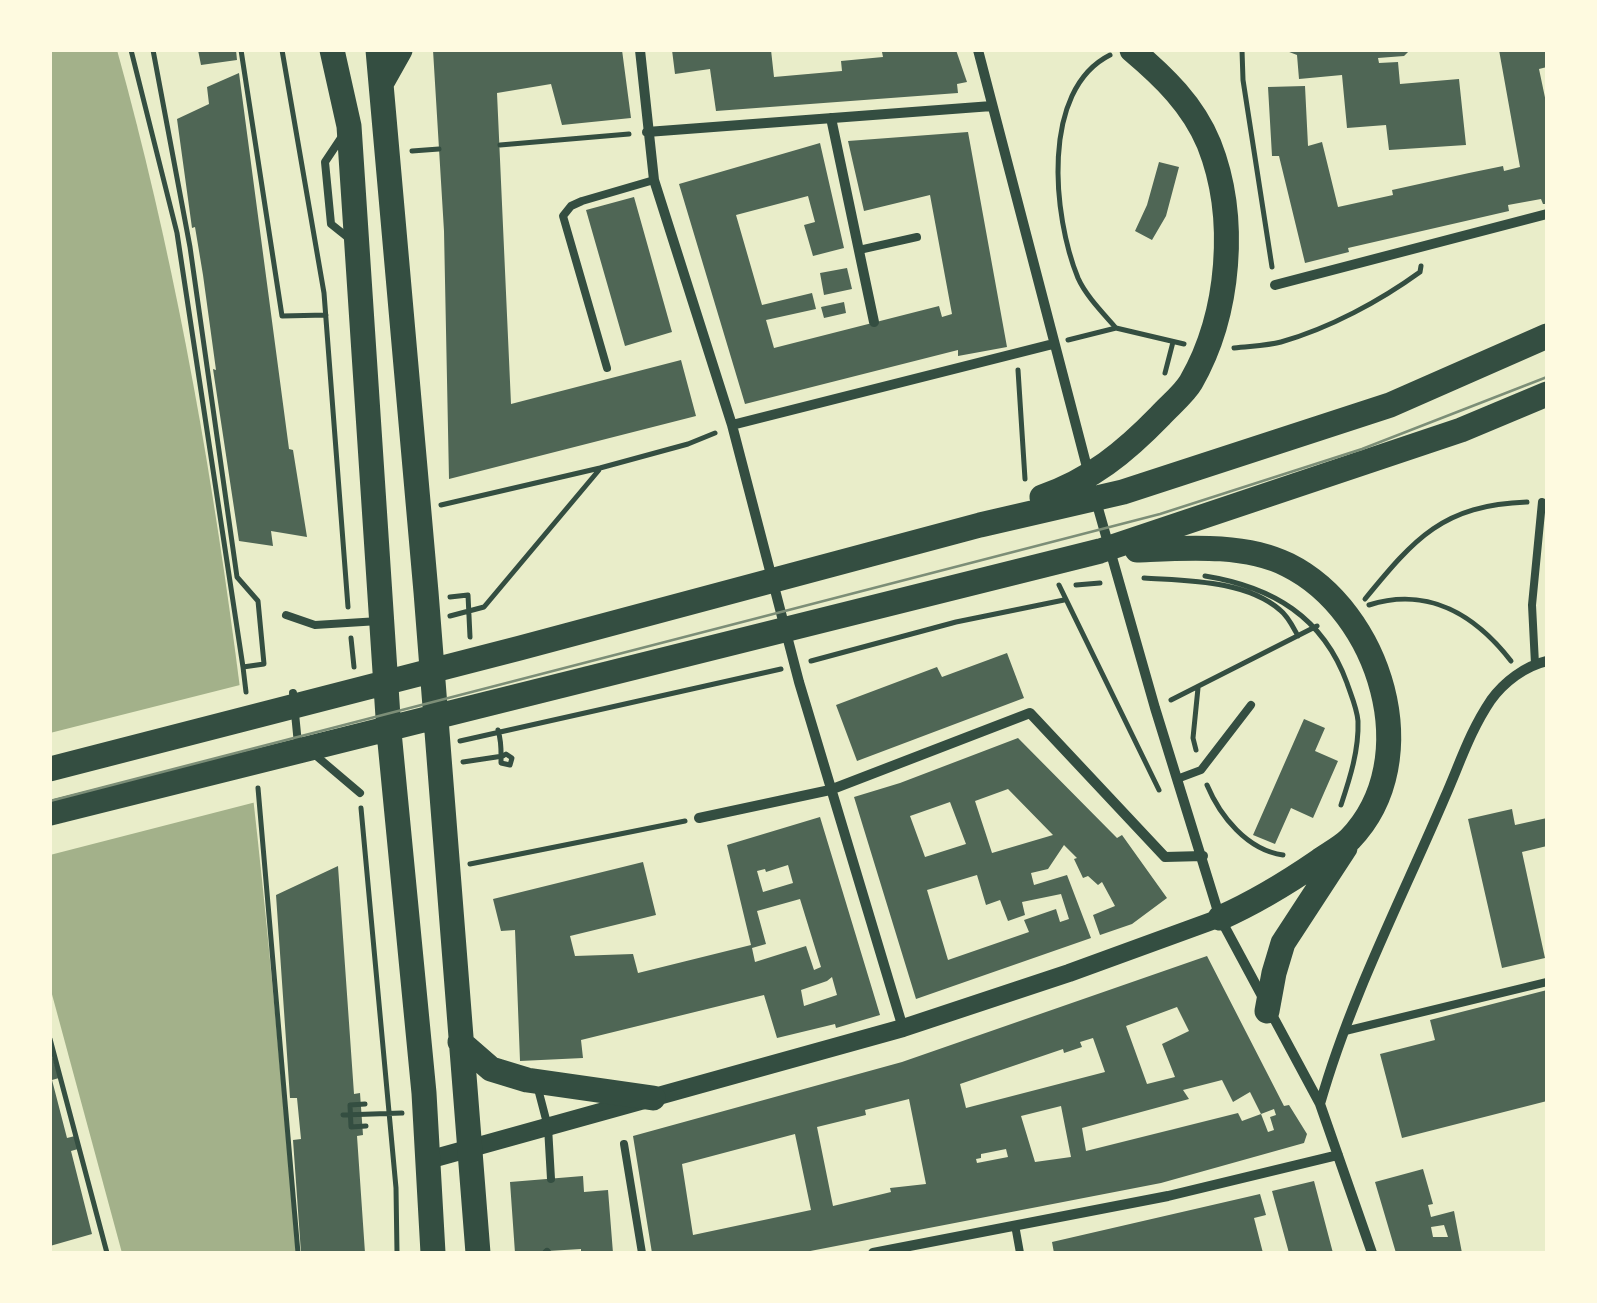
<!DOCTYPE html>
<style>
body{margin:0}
#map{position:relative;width:1597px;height:1303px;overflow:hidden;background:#e9edc9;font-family:Quicksand,sans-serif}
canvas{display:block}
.frame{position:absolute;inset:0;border:52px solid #fefae0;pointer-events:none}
</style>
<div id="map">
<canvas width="1597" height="1303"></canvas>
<div class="frame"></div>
</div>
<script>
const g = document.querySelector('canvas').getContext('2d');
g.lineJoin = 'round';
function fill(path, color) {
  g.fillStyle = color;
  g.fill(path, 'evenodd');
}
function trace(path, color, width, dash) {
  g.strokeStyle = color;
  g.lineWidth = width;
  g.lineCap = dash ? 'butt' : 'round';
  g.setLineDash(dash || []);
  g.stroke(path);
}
fill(new Path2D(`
 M50,50H117C226,442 262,849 296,1253H122L50,987Z`), '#a3b18a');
fill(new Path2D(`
 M244,684L260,801L50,855V733Z`), '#e9edc9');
fill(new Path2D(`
 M198,50H236L237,60L201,65Z
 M433,50H622L631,118L562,125L551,84L497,93L511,404L681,360L696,416L449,479L444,231Z
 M672,50H771L774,77L842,71L841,61L883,57L882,52L956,50L967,82L957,84L958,93L716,111L710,69L675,74Z
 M1284,50H1410L1404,56L1378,58L1379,63L1398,62L1400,84L1459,79L1466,145L1389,150L1386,125L1347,128L1342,75L1299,79L1297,55Z
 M1499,50H1547V67L1539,69L1547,107V204H1543L1541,199L1508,205L1509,211L1348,248L1349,252L1305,263L1279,156H1272L1268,87L1305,86L1308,146L1322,142L1338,207L1393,195L1392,190L1469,173L1503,166L1504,171L1520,167Z
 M239,73L289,449L293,450L307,537L271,531L273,546L239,541L213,369L216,370L203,275L195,227L192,228L177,119L209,104L207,87Z
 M968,132L1007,347L958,356V350L745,404L679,184L820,143L844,248L813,256L804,225L815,222L808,196L736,215L762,305L812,293L816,309L766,320L774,348L939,306L942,317L952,314L930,195L864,211L848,141Z
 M1159,162L1179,167L1166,216L1152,240L1135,231L1147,205Z
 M634,197L672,332L625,346L586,210Z
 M847,268L852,289L824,295L820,273Z
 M844,302L846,313L824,318L821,307Z
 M1007,653L1024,698L857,761L836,705L937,667L942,677Z
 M1304,719L1325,728L1315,751L1338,761L1313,818L1291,808L1275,844L1253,835Z
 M1018,738L1117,838L1122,835L1167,898L1132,924L1100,935L1093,915L1115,906L1102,882L1098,885L1088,876L1083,878L1074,859L1077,858L1064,845L1048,869L1031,873L1034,885L1067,875L1091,938L916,999L854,797L900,783ZM1008,789L1053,835L992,853L975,801ZM950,802L966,844L925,857L910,816ZM977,875L986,905L1000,900L1008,921L1025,915L1022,902L1061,894L1069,919L1060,922L1056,909L1024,920L1029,932L948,960L927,890Z
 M1512,809L1515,825L1547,818V846L1522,852L1545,958L1502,968L1468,819Z
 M820,817L880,1015L836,1028L835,1024L777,1038L764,995L581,1040L583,1058L520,1061L515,930L501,931L493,899L643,862L656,915L570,936L575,956L633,954L638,973L751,945L727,845ZM788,865L793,883L763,892L757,871L765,869L766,872ZM800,899L821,967L814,970L806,946L755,962L752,948L766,944L757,911ZM832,977L837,995L804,1006L801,990L827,981Z
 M338,866L354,1094L360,1093L363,1135L357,1136L365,1253H301L293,1140L301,1139L297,1098H290L276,895Z
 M1207,956L1284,1106L1289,1105L1307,1134L1304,1143L1161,1183L800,1253H652L633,1136L902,1062ZM1177,1007L1189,1031L1162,1044L1175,1077L1147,1084L1126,1026ZM1093,1038L1105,1072L966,1108L960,1084L1063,1049L1064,1053L1082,1047L1080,1042ZM1222,1080L1233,1102L1250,1092L1261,1114L1274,1109L1276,1115L1270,1117L1274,1130L1268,1132L1261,1114L1242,1121L1238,1113L1086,1151L1082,1128L1189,1099L1183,1090ZM909,1099L926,1184L890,1188L891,1192L833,1206L817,1127L866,1115L865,1110ZM1061,1106L1071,1157L1035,1162L1021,1116ZM795,1134L811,1210L693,1235L682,1164ZM1006,1149L1008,1157L977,1163L976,1159L981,1158V1154Z
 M1547,990V1101L1402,1138L1380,1054L1435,1040L1430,1020Z
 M50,1049L59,1078L52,1080L67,1138L75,1136L78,1149L71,1151L92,1234L50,1246Z
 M1423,1169L1433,1204L1428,1205L1431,1217L1454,1211L1462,1253H1396L1375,1182ZM1444,1225L1448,1237H1433L1431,1227Z
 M583,1176L584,1192L608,1190L613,1253H581V1249L515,1253L510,1182Z
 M1314,1181L1333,1253H1289L1272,1191Z
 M1260,1194L1266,1215L1254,1218L1263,1253H1054L1052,1242Z`), '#4f6655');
trace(new Path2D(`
 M131,50L177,233L243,667L264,664L258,601L237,577L190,247L153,50
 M241,50L282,316L326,315
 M282,50L324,293L348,607
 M1242,50L1243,80L1272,267
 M1110,55C1040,90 1053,217 1078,278C1086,296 1103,313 1116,328
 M500,145L629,134
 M412,151L439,149
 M1068,340L1116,328L1184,344
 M1234,348C1249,346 1266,346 1281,342C1330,328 1380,301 1420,272L1421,266
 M1018,370L1025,479
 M1165,373L1173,342
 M441,505L600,468L688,444L715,433
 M1205,576C1273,587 1323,617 1347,683C1351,695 1357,708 1358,721C1359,750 1350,778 1341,805
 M1144,578C1187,581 1245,580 1280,610C1288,616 1293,627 1298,636
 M1059,585L1159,790
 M1076,585L1100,583
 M450,597L468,595L470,637
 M1365,599C1415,538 1443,505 1527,502
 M1369,605C1429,586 1476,616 1511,661
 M450,616L484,607L599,470
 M351,638L354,667
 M811,661L956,622L1064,600
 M243,667L246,692
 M1171,700L1317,626
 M460,741L781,669
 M1196,750L1193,738L1198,688
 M463,762L503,756L506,754L512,758L510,765L501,763C501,751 502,743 498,730
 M1207,785C1220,816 1247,850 1283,855
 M258,788L298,1253
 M361,808L396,1188L397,1253
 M470,864L685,821
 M50,1039L107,1253
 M365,1104L350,1105L351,1127L366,1126
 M343,1115L402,1113`), '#344e41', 5);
trace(new Path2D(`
 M341,138L325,162L331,224L351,240
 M859,250L917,237
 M607,368L563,216L571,206L582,201L654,180
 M286,615L315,625L379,621
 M1535,664L1532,605L1542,502
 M293,693L298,744
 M314,754L360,793
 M1177,779L1201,770L1251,705
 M1345,1031L1547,982
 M537,1085L548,1127L551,1179
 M624,1144L642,1253
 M1015,1225L1020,1253
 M546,1253L547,1252`), '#344e41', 8);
trace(new Path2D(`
 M640,50L654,180L732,425L799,682L903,1028
 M978,50L1089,475
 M831,118L874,322
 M647,132L992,106
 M1275,285L1547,214
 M732,425L1053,344
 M1096,501L1155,708L1220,918L1320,1104L1372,1253
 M699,818L830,790L1030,713L1165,857L1203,856
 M1320,1104C1350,998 1402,898 1445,797C1460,763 1470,731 1491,700C1504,682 1525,666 1547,661
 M873,1253L1168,1196L1338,1155`), '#344e41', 10);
trace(new Path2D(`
 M428,1160L903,1028L1069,973L1220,918`), '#344e41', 18);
trace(new Path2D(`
 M332,50L349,126L389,732L424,1093L433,1253
 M378,50L426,592L478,1253
 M382,82L400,50
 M1042,497C1091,480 1125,452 1160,416C1170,405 1184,394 1191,382C1230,314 1238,217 1209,144C1193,105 1164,77 1132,50
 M1137,550C1185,548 1244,543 1288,565C1380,611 1427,759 1350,839C1342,847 1329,854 1319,861C1287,883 1256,902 1220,918
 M50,769L520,648L980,525L1123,492L1390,405L1547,336
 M50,813L1100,551L1461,430L1547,394
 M1267,1011L1274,973L1283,943L1345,848
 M460,1042L491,1069L527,1080L653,1098`), '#344e41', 25);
trace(new Path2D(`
 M50,801L1160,514L1362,449L1547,377`), '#7c8e77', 2.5);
</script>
